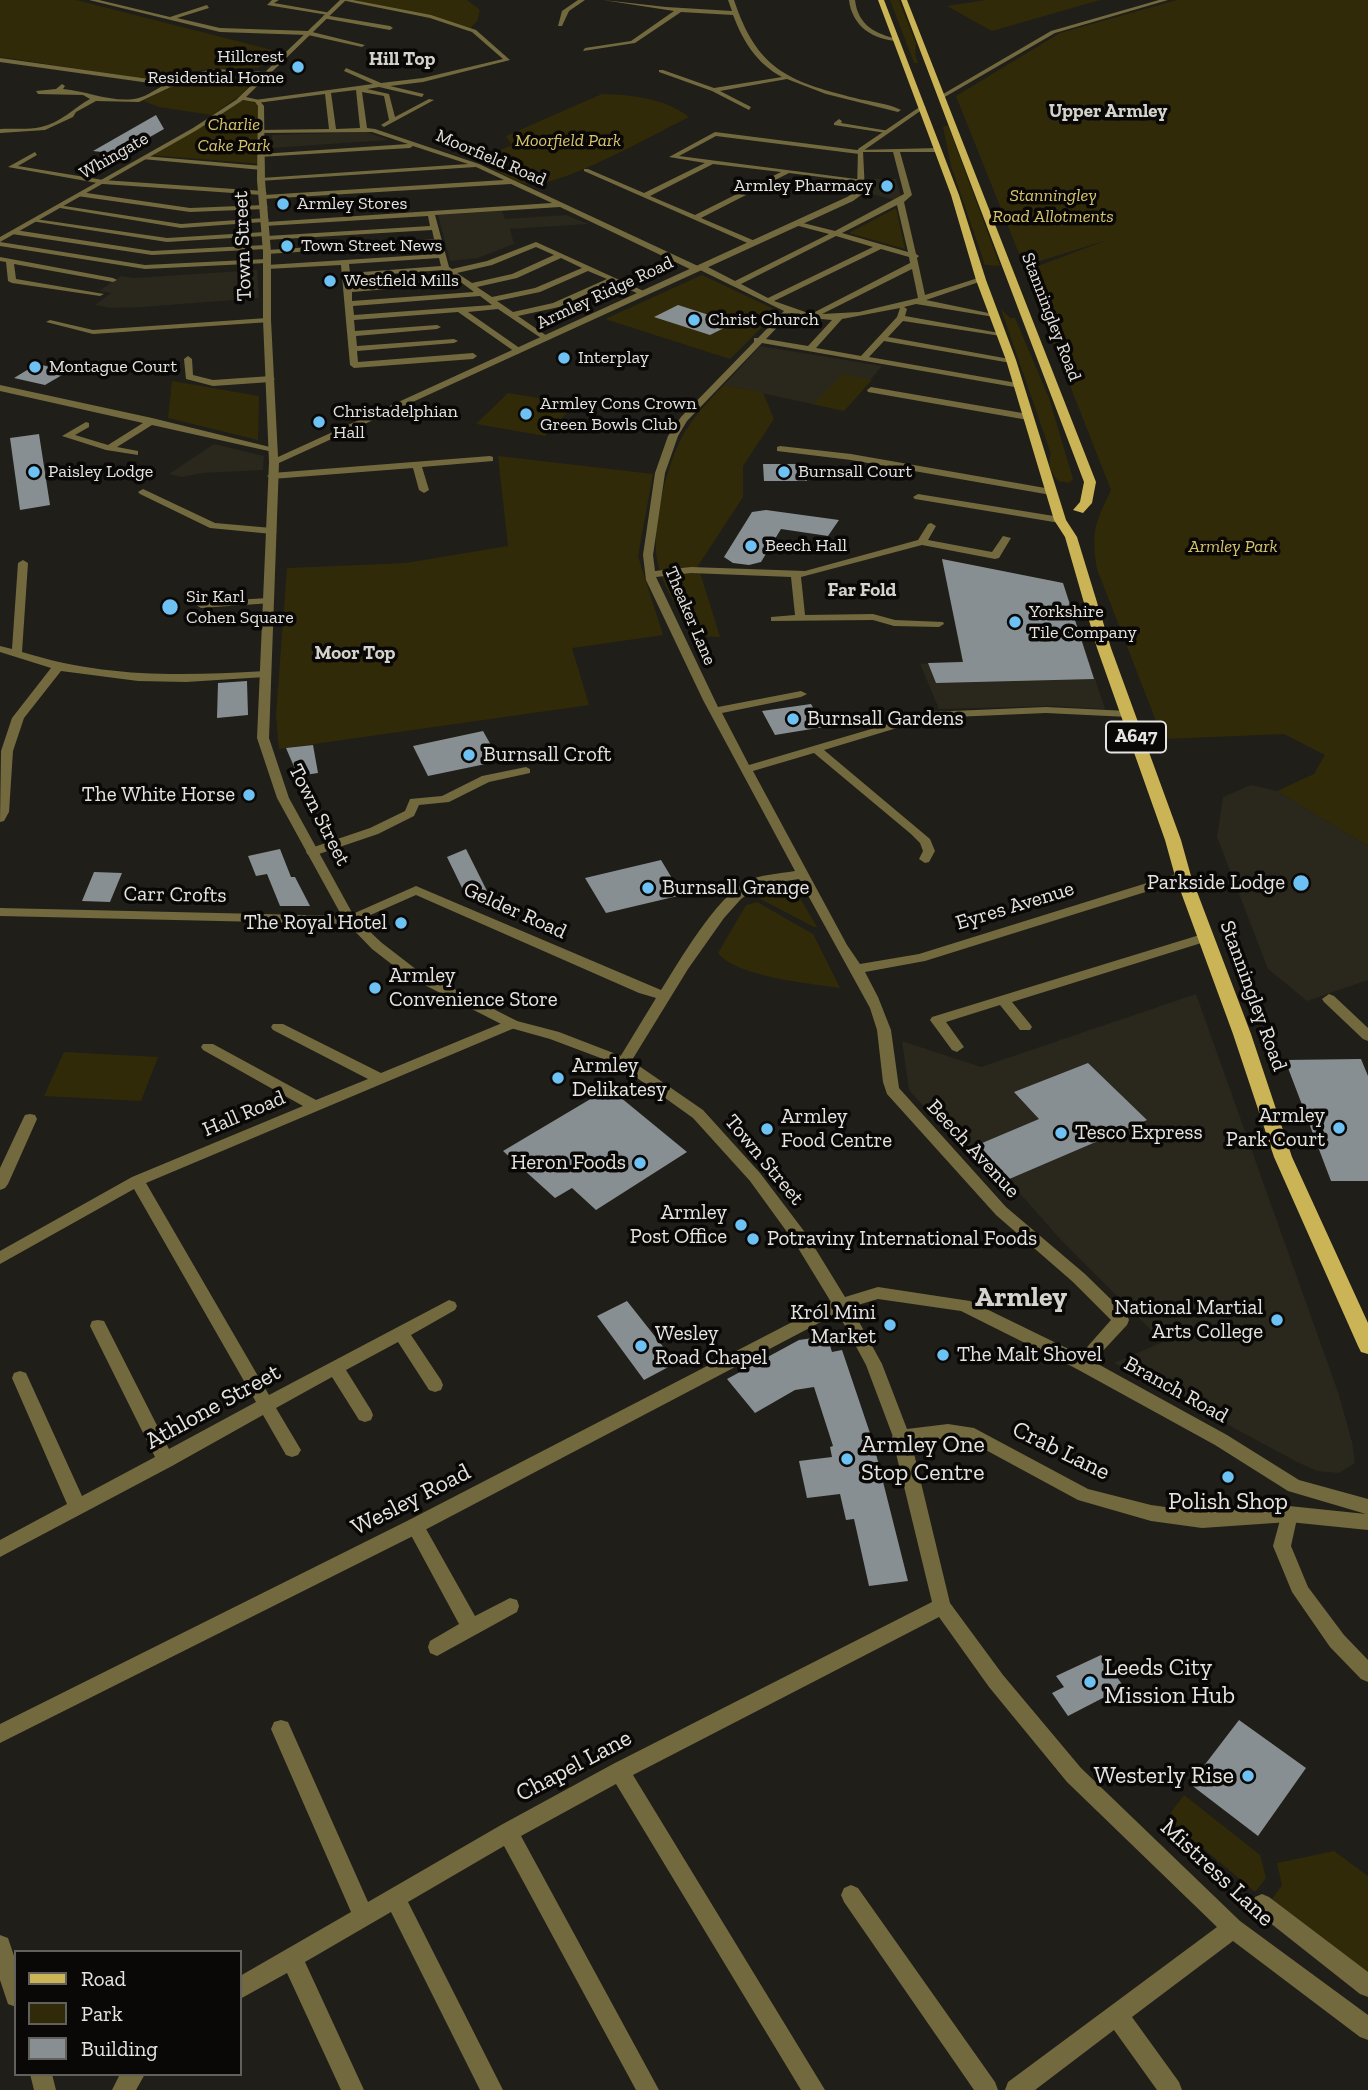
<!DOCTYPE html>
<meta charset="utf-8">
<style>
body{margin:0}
#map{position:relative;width:1368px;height:2090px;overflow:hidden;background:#1f1e19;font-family:"Zilla Slab",serif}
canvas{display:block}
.legend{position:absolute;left:14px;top:1950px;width:228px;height:126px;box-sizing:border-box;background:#090806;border:2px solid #61605d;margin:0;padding:9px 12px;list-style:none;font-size:21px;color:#e5e4e0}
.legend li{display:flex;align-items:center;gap:14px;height:35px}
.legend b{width:35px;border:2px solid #61605d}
</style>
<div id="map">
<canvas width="1368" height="2090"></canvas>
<ul class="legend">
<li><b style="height:9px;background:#cab455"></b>Road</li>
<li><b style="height:19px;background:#312a08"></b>Park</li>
<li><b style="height:19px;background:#888f93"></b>Building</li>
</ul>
</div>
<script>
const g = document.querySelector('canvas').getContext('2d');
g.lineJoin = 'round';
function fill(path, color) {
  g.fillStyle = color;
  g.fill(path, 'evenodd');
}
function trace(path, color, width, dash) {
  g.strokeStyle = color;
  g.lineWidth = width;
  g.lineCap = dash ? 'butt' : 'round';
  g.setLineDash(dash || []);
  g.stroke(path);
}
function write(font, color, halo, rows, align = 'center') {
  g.font = font + ' "Zilla Slab",serif';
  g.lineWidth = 7;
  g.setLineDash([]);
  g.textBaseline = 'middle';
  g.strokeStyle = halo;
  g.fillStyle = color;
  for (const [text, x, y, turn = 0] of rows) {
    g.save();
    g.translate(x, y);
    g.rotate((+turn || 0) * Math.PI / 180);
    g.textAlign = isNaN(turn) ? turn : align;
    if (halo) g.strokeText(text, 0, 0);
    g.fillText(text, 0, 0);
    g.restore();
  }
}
fill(new Path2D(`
 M367,132L388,140L272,148V135Z
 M871,179H896L901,197L895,200L871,194Z
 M502,211L505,219L566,215L588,224L510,229L514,244L478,258L450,261L438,215Z
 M257,270L259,298L143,307L111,308L95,305L111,293L99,291L121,276L134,278Z
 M760,346L882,366L844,411L724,385Z
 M214,444L264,456L263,470L202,473L182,477L169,474Z
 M942,559L1063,583L1105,709L1052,706L939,709L920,664L962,661Z
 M1251,785L1277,791L1368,846V980L1307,1001L1268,969L1217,837L1223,797Z
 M1196,994L1338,1392L1352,1442L1355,1463L1339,1473L1317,1471L1297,1462L1114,1363L1163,1342L1062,1241L984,1153L958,1144L909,1090L902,1041L981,1067Z`), '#2a271c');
fill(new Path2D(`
 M0,0H76L280,52L258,68L208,69L191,72L165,82L0,57Z
 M357,0H467L480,10L477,21L468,31L428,17L353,3Z
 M890,0H899L916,44L915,54L918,63H914Z
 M986,0H1100L992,31L947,6Z
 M1177,0H1368V846L1277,791L1314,774L1325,755L1284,734L1163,739L1097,569C1091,531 1095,524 1111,490L1025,271L1107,240L1024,266L956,96L1060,33Z
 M218,72H252L258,75L241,95L212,115L159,107L143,101L190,77Z
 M602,94C632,95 665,98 689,117C656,133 560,188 528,184C512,182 492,167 478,160L512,145L506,136Z
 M238,101H250L261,106L262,164L149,155Z
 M948,125L1000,266L985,265L951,166L943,127Z
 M896,208L905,249L849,233Z
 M702,275L778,311L730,359L605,319Z
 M1001,309L1010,318H1015L1049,398L1073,479L1069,483L1058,481C1051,472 1047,465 1051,454Z
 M843,374L872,380L844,411L813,404Z
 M172,381L259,396L258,440L168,418Z
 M724,385L763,393L774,419L743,466V497L698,566L720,637L694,636C680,613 662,586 657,559C651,526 668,458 686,430C697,413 710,399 724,385Z
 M508,393L575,404L545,436L476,424Z
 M498,456L653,474L638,556L663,635L572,648L589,705L279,749L276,715L287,568L406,563L508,546Z
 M777,887L797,893L817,927H814L749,893Z
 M757,902L813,934L840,988C808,983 737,977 718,953L746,905Z
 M64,1052L158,1057L141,1101L44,1096Z
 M1184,1795L1260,1855L1266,1878L1255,1892L1167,1818Z
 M1334,1851L1368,1876V1980L1270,1902L1282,1885L1277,1863Z`), '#312a08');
fill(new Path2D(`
 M156,115L164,129L120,154L93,151Z
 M678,305L734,323L710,335L654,317Z
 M37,364L69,371L45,385L14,378Z
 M39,434L50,505L20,510L10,438Z
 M763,464H805L807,481H764Z
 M766,510L839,520L828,536L781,529L761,562L749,565L733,563L724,557L752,512Z
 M942,559L1063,583L1094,679L936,683L928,663L963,662Z
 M247,681L248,715L217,718L218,683Z
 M811,704L824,727L775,735L762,711Z
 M483,731L500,761L428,776L413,746Z
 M313,745L318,773L298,776L286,748Z
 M280,849L291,877H295L310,906H280L267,874L256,876L248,856Z
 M466,849L496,909L466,896L447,857Z
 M661,860L682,895L606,913L585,878Z
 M94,872L122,873L110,902L82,901Z
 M1361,1059L1368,1076V1181H1331L1285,1060Z
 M1088,1063L1147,1120L1007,1180L975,1146L1039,1119L1014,1092Z
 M609,1088L687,1152L596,1210L572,1188L555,1198L503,1151Z
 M627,1301L676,1363L644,1380L597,1316Z
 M827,1336L832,1352L842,1350L873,1442L908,1581L869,1586L854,1519L846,1520L840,1494L807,1498L799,1461L832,1457L830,1447L833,1446L814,1387L795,1390L755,1413L727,1379L799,1340Z
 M1101,1655L1124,1687L1068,1716L1052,1693L1064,1687L1056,1676Z
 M1239,1720L1306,1768L1258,1836L1190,1784Z`), '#888f93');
fill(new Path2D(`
 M1262,1894L1269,1897L1368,1972V1997L1360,1994L1255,1911L1252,1904L1255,1897Z`), '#73693e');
fill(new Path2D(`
 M89,0H99L170,17L207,5L209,8L177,18L220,28L308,31L365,45L362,47L308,35L220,32Z
 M272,0H279L274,3L331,13L328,15L267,5Z
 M341,0H353L431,15L476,30L510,60L423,82L390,86L424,94L422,97L379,87L367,89L389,94L395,117L429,99L434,100L384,127L381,125L389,120L384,96L362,92L367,128L375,129L479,164L698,266L704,265L735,281L829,234L795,225V221L835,231L904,194L893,152H862L859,154L716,136L679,156L864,180L860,182L789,173L701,218L755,241V245H752L584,171V169H588L644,193L705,163L669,157L715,132L857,150L939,148L942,150L939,152H900L912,195L904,202L916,254L919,256L917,258L925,295L978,278L985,280L926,300L998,315L994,317L916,304L904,307L907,309L905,316L1005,334L1001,336L903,321L888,337L1015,360L1011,363L884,341L869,357L1017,383L1020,384V388L762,343L687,421L678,436L665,473L653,555L655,571L691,567L805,571L918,540L928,524L931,523L936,526L928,540L992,552L1003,536L1011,538L999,558L995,559L922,545L801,577L805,615L873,614L895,620L943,622L944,624L939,627L894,626L873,620L771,621V617L795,615L791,577L691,573L656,577L718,707L801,691L807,694L801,697L722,713L749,765L929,712L1046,707L1128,711L1134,714L1128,717L1046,713L930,718L824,750L930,839L935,851L929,862L925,863L919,859L923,851L920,843L911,834L814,753L753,771L847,945L860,964L919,954L1179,873L1183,872L1189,876L1187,879L925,961L865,972L878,997L891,1030L899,1088L1006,1207L1085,1274L1127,1315L1129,1320L1127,1325L1087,1368L1081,1370L1075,1368L1073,1363L1111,1320L1073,1282L996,1215L887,1094L883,1082L877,1030L870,1008L799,879L760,885L741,899L724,918L688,969L629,1065L624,1067L617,1062L656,998L639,993L416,895L350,924L0,916V908L348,916L416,886L661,990C681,959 714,900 746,882C760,874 779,874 795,871L703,700L646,580L643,555L655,473L668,436L681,417L754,342V338H758L784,311L700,270L694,271L560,207L435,215L449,267L452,269L487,261L536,242L648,293L641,295L613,282L559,307L518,316L547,336V340H544L498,309L468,312L521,349L522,351L518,354L458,312L354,320L355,331L437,325L441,327L437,329L356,336L357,346L454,339L458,341L454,343L357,351L358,362L473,353L477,356L473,359L354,368L350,365L341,265L267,269L263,267L267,265L438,254L435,243L267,254L263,252L267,250L434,239L432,230L266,240L262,238L264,236L167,242L31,221L35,219L167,238L265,232L269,234L267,236L430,226L428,216L265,226L261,224L263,222L181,228L54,207L58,205L181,224L265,218L269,220L267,222L552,203L511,184L263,199L259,197L262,195L103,184L8,167L35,152L37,155L18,166L103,180L263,191L267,193L264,195L504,180L476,167L259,181L261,178L468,164L413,146L410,148L259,157L261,154L408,144L372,132L258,133L260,130L329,129L325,94L257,103L255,100L373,84L344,71L346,68L381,83L423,78L503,59L472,32L430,18ZM356,90L360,128L336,129L331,93ZM713,164L781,172L695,215L650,196ZM897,205L908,252L842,233ZM836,236L873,247L768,298L741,284ZM536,247L554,255L512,274L472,283L457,273L492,265ZM881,249L909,257L910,263L811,314L774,301ZM439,258L441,266L350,273L349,264ZM561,258L582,268L535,288L492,297L477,287L517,278ZM912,269L918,298L859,312L822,314ZM443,270L456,279L351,287L350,277ZM588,271L607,279L553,303L513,312L497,301L540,292ZM462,283L474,292L352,301V292ZM480,296L492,305L354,315L353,306ZM900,308L897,317L861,356L816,348L842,319ZM791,313L810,318L832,320L808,346L766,339Z
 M578,0H585L569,11L562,26H558L562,11Z
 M603,0L666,7L732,11L728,0H734C757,69 787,81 855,98C870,102 888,103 901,110L898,112L826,94L787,79L720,91L751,107L749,110L712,91L659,72V70H663L714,88L782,77C756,63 743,41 733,15L681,12L635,43L583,51L585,48L631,41L674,11Z
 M849,0H855C858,25 875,34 898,39V41C873,40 852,26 849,0Z
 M324,15L390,26L393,28L390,30L322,18Z
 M0,58L170,82L188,74L215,69L271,72L268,74L215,73L192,77L139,102L96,101L76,112L73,117L45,130L0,133V129C13,128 28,130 41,127C60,123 74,108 90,99L83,95L38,94L36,91L56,89L62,84L65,86L63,89C87,91 109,102 134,99C144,98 155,90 164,85L0,62Z
 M839,119L842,121L841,123L889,131L886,133L834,125V123Z
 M144,156L262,166L265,168L262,170L142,159Z
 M80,192L190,208L264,205L268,207L264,209L190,212L77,196Z
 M15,230L152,251L266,245L270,247L266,249L152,255L12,234V230Z
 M0,242L145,265L267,259L271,261L267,263L145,269L0,246Z
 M0,257L113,278L117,280L113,282L14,264L16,279L104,294L100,296L12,283L8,281L6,262L0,261Z
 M267,318L271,320L270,322L93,334L46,322L50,320L93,330Z
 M188,356L192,359L193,375L213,380L271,376L275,379L271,382L213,386L186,379L184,359Z
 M0,385L152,418L278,449L273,452L152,425L117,447L138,451V455L106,450L62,436L86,422L89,423V427L75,435L108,445L143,423L0,391Z
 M871,387L1028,414L1032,417L1028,420L868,392L867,390Z
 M780,446L851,454L1051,489L1056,492L1051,495L851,460L777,451V447Z
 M490,456L493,457V461L422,467L429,490L424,493L419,490L413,468L272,479L267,476L272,473Z
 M143,489L215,523L272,528L277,531L272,534L210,528L140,494L138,492Z
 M918,494L1060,517L1065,520L1060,523L915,499L913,497Z
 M23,560L28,563L22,652C106,678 179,676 265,671L270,674L265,677L186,682L138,681L61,671L24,718L13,751L9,812L4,821L0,822L1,751L12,718L51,668L0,652V646L12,649L18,563Z
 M268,598L272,599V603L201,608L196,605L201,602Z
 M526,767L530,769V773L489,782L449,802L419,805L414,816L378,834L316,855H308L306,852L308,849L370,828L405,811L410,799L442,796L482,776Z
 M1206,933L1211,934L1213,937L1211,940L1012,1002L1030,1024L1032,1027L1030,1030H1020L1000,1005L946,1022L964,1047L957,1052L952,1050L930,1020L932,1017Z
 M1329,994L1334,996L1368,1028V1041L1363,1039L1324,1002L1322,999Z
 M512,1019L517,1021L519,1024L517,1027L146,1183L269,1395L449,1300L455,1302L457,1306L455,1310L411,1335L441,1380L443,1385L441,1390L435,1392L429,1390L398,1342L346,1370L371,1410L373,1415L371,1420L365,1422L359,1420L332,1377L276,1408L301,1450L298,1455L292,1457L286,1455L263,1415L172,1466L0,1557V1540L67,1504L12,1378L14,1373L20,1371L26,1373L82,1496L155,1457L90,1326L92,1321L98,1320L104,1321L169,1449L256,1402L134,1189L0,1264V1251L132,1177L303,1106L203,1050L201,1047L203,1044H213L316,1100L368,1079L273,1030L271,1027L273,1024H283L381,1073Z
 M30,1114L35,1115L37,1119L8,1184L5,1188L0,1190V1168L23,1119L25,1115Z
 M901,1430L907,1432L910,1437L950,1603L1003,1675L1081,1768L1240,1921L1368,2015V2040L1360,2037L1233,1941L1132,2017L1179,2082L1182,2090H1157L1114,2030L1035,2090H1005L1008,2082L1217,1927L1067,1782L989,1687L939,1617L633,1775L825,2090H801L616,1784L521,1836L659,2090H636L504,1846L408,1902L503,2090H480L391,1912L305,1962L364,2090H341L287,1973L240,1999V1976L351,1912L271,1729L274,1722L281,1720L288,1722L368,1902L501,1825L613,1764L932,1602L892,1437L895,1432Z
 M1289,1506L1295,1509L1298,1514L1291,1546L1308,1587L1344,1635L1368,1660V1682L1361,1679L1330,1647L1292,1592L1273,1546L1283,1509Z
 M415,1518L421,1520L475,1616L510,1598L517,1600L519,1606L517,1612L437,1656L430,1653L428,1647L430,1641L459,1624L406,1526L409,1520Z
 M851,1885L858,1888L995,2082L998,2090H974L844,1902L841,1895L844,1888Z
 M120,2074H145L136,2090H112Z`), '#73693e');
fill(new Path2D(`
 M340,0H346L246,97L259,100L264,106L265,180L271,252V320L278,457L847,197L857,191L858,149L921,106L926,107L863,151L865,192L853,201L279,463L269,738L289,798L355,918L382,943L417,970L517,1021L559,1032L629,1059L703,1110L760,1173L807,1235L845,1297L878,1287L970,1301L1087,1358L1227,1435L1299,1480L1368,1499V1530L1289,1522L1202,1528L1151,1521L1078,1500L971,1442L948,1438L901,1444L895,1442L866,1365L838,1313L421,1532L0,1743V1724L409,1520L831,1302L795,1243L750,1181L693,1118L619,1065L550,1039L507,1027L407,976L372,949L344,920L277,798L257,738L269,462L263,320V252L257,180L258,106L255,102L243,100L197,130L0,242V237L193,128L236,100ZM878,1299L961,1311L1075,1368L1215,1445L1288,1491L1366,1514L1289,1506L1202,1512L1151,1505L1088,1489L974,1428L948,1424L907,1429L882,1364L851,1307Z
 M1159,0H1168L1055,33L943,98L938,97L1051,31Z
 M0,1935L8,1938L16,1962V2007L8,2004L0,1980Z
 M30,2074H52L56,2090H34Z`), '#73693e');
fill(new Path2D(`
 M878,0H884L959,195L986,280L1016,360L1066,520L1077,537L1111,648L1181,840L1191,876L1251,1034L1292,1157L1368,1323V1354L1361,1352L1358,1346L1274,1157L1233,1034L1175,876L1165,840L1097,648L1065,537L1054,520L1006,360L976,280L951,195Z
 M901,0H907L1096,482L1092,503L1083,513L1073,510L1080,502L1084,482Z`), '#cab455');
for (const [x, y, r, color] of [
 [298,67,7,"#6dc2f3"],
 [887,186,7,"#6dc2f3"],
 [283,204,7,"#6dc2f3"],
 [287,246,7,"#6dc2f3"],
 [330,281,7,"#6dc2f3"],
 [694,320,7,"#6dc2f3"],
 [564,358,7,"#6dc2f3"],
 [35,367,7,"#6dc2f3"],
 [526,414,7,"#6dc2f3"],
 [319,422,7,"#6dc2f3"],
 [34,472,7,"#6dc2f3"],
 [784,472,7,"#6dc2f3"],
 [751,546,7,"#6dc2f3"],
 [170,607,9,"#6dc2f3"],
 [1015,622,7,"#6dc2f3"],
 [793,719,7,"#6dc2f3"],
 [469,755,7,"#6dc2f3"],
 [249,795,7,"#6dc2f3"],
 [1301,883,9,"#6dc2f3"],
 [648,888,7,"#6dc2f3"],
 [401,923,7,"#6dc2f3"],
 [375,988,7,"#6dc2f3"],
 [558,1078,7,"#6dc2f3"],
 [1339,1128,7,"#6dc2f3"],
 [767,1129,7,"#6dc2f3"],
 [1061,1133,7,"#6dc2f3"],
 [640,1163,7,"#6dc2f3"],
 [741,1225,7,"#6dc2f3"],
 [753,1239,7,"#6dc2f3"],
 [1277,1320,7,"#6dc2f3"],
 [890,1325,7,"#6dc2f3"],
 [641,1346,7,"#6dc2f3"],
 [943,1355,7,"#6dc2f3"],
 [847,1459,7,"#6dc2f3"],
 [1228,1477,7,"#6dc2f3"],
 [1090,1682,7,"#6dc2f3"],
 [1248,1776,7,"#6dc2f3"]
]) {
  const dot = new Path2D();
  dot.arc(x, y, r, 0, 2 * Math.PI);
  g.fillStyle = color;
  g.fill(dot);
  trace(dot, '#090806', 2.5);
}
write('18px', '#e5e4e0', '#090806', [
 ["Hillcrest",284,57,"right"],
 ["Residential Home",284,78,"right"],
 ["Armley Pharmacy",873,186,"right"],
 ["Armley Stores",297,204],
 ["Town Street News",301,246],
 ["Westfield Mills",344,281],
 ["Christ Church",708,320],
 ["Interplay",578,358],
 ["Montague Court",49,367],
 ["Armley Cons Crown",540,404],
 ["Green Bowls Club",540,425],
 ["Christadelphian",333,412],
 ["Hall",333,433],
 ["Paisley Lodge",48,472],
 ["Burnsall Court",798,472],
 ["Beech Hall",765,546],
 ["Sir Karl",186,597],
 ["Cohen Square",186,618],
 ["Yorkshire",1029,612],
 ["Tile Company",1029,633]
], 'left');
write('italic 18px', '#d8c46e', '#090806', [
 ["Charlie",234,125],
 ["Cake Park",234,146],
 ["Moorfield Park",568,141],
 ["Stanningley",1053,196],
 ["Road Allotments",1053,217],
 ["Armley Park",1233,547]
]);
write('18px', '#e5e4e0', '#090806', [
 ["Whingate",114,156,-30],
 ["Moorfield Road",491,158,23],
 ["Armley Ridge Road",605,293,-25],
 ["Stanningley Road",1051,317,69],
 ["Theaker Lane",690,616,67]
]);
write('bold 19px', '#d4d3cb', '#090806', [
 ["Hill Top",402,60],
 ["Upper Armley",1108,112],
 ["Far Fold",862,591],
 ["Moor Top",355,654]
]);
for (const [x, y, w] of [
 [1136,737,60]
]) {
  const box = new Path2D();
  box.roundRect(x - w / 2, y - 15.5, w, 31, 5);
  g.fillStyle = '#090806';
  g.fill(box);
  trace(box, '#e5e4e0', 2);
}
write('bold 19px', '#e5e4e0', null, [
 ["A647",1136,737]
]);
write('21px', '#e5e4e0', '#090806', [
 ["Town Street",243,246,-92],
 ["Town Street",319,815,63],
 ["Carr Crofts",175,895,1],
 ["Eyres Avenue",1015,906,-17],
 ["Gelder Road",515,911,24],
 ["Stanningley Road",1253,996,70],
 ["Hall Road",244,1114,-23],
 ["Beech Avenue",973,1149,47],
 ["Town Street",764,1160,50],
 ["Branch Road",1176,1390,29]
]);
write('21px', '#e5e4e0', '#090806', [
 ["Burnsall Gardens",807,719],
 ["Burnsall Croft",483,755],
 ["The White Horse",235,795,"right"],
 ["Parkside Lodge",1285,883,"right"],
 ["Burnsall Grange",662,888],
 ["The Royal Hotel",387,923,"right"],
 ["Armley",389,976],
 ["Convenience Store",389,1000],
 ["Armley",572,1066],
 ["Delikatesy",572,1090],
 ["Armley",1325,1116,"right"],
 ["Park Court",1325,1140,"right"],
 ["Armley",781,1117],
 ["Food Centre",781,1141],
 ["Tesco Express",1075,1133],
 ["Heron Foods",626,1163,"right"],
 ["Armley",727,1213,"right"],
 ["Post Office",727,1237,"right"],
 ["Potraviny International Foods",767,1239],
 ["National Martial",1263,1308,"right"],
 ["Arts College",1263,1332,"right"],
 ["Król Mini",876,1313,"right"],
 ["Market",876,1337,"right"],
 ["Wesley",655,1334],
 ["Road Chapel",655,1358],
 ["The Malt Shovel",957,1355]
], 'left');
write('24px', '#e5e4e0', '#090806', [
 ["Athlone Street",213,1407,-29],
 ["Crab Lane",1061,1451,26],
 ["Wesley Road",411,1500,-27],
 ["Chapel Lane",574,1766,-28],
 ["Mistress Lane",1217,1873,43]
]);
write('24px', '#e5e4e0', '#090806', [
 ["Armley One",861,1445],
 ["Stop Centre",861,1473],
 ["Polish Shop",1228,1502,"center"],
 ["Leeds City",1104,1668],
 ["Mission Hub",1104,1696],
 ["Westerly Rise",1234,1776,"right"]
], 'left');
write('bold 28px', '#d4d3cb', '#090806', [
 ["Armley",1021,1298]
]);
</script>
